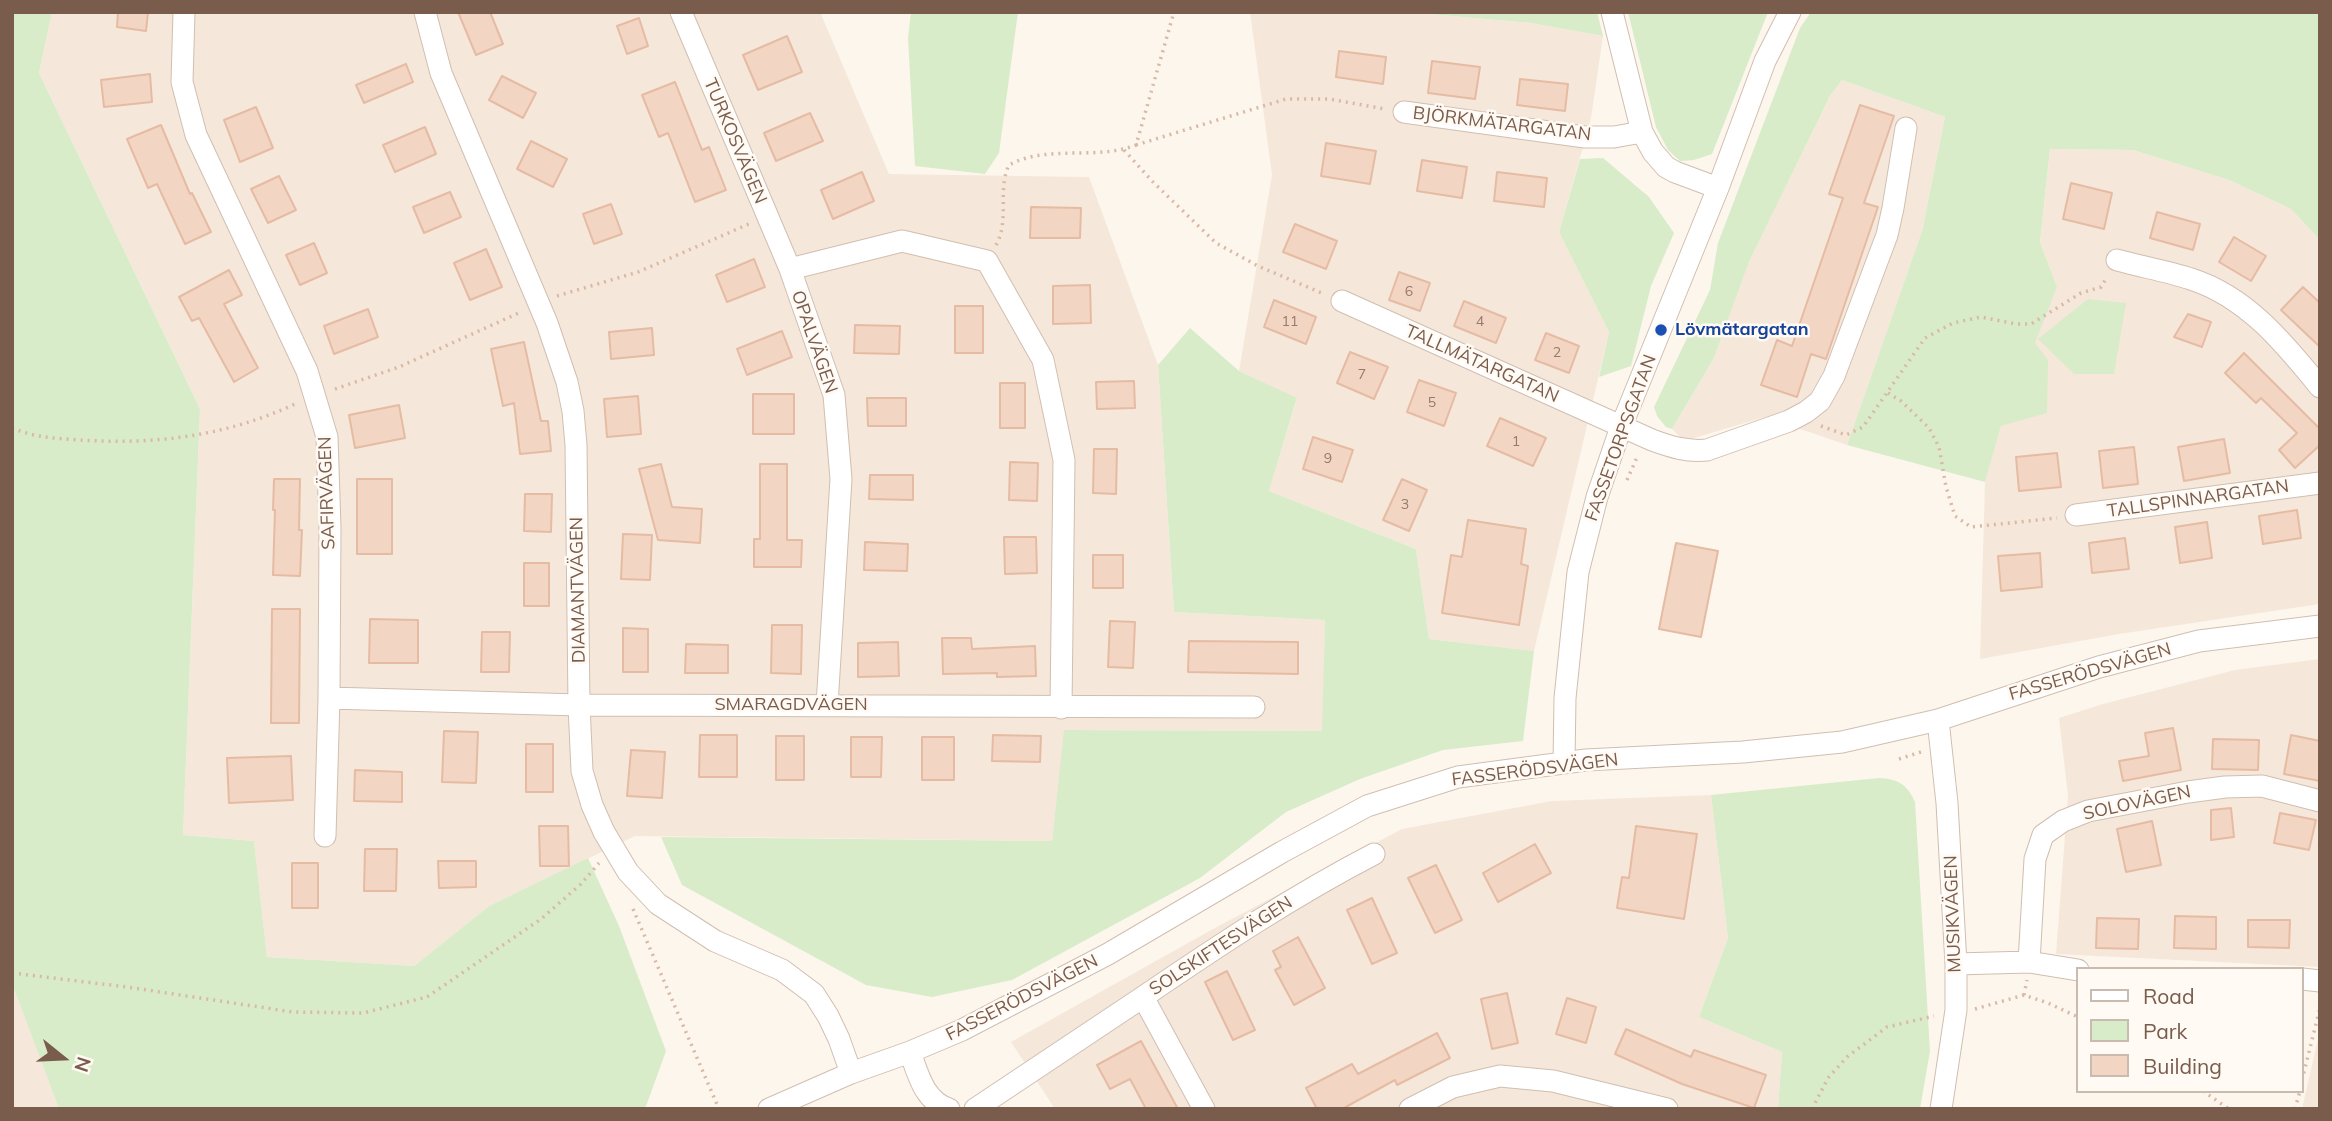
<!DOCTYPE html>
<meta charset="utf-8">
<style>
body{margin:0}
#map{position:relative;width:2332px;height:1121px;overflow:hidden;background:#fdf6ec;font-family:Mulish,sans-serif}
canvas{display:block}
.frame{position:absolute;inset:0;border:14px solid #7a5c4d;pointer-events:none}
.legend{position:absolute;left:2076px;top:967px;width:228px;height:126px;box-sizing:border-box;background:#fffaf3;border:2px solid #cabbb1;margin:0;padding:9px 12px;list-style:none;font-size:21px;color:#7a5c4d}
.legend li{display:flex;align-items:center;gap:14px;height:35px}
.legend b{width:35px;border:2px solid #cabbb1}
.north{position:absolute;left:28px;top:1023px;width:70px;height:70px;-webkit-text-stroke:5px #fffaf3;paint-order:stroke;rotate:108deg;font-size:19px;font-weight:700;line-height:28px;text-align:center;color:#7a5c4d}
.north::after{content:'';display:block;margin:auto;width:24px;height:32px;background:#7a5c4d;clip-path:polygon(50% 0,100% 100%,50% 72%,0 100%)}
</style>
<div id="map">
<canvas width="2332" height="1121"></canvas>
<div class="frame"></div>
<ul class="legend">
<li><b style="height:9px;background:#fff"></b>Road</li>
<li><b style="height:19px;background:#d8ecc9"></b>Park</li>
<li><b style="height:19px;background:#f3d5c3"></b>Building</li>
</ul>
<div class="north">N</div>
</div>
<script>
const g = document.querySelector('canvas').getContext('2d');
g.lineJoin = 'round';
function fill(path, color) {
  g.fillStyle = color;
  g.fill(path, 'evenodd');
}
function trace(path, color, width, dash) {
  g.strokeStyle = color;
  g.lineWidth = width;
  g.lineCap = dash ? 'butt' : 'round';
  g.setLineDash(dash || []);
  g.stroke(path);
}
function write(font, color, halo, rows, align = 'center') {
  g.font = font + ' Mulish,sans-serif';
  g.lineWidth = 5;
  g.setLineDash([]);
  g.textBaseline = 'middle';
  g.strokeStyle = halo;
  g.fillStyle = color;
  for (const [text, x, y, turn = 0] of rows) {
    g.save();
    g.translate(x, y);
    g.rotate((+turn || 0) * Math.PI / 180);
    g.textAlign = isNaN(turn) ? turn : align;
    if (halo) g.strokeText(text, 0, 0);
    g.fillText(text, 0, 0);
    g.restore();
  }
}
fill(new Path2D(`
 M52,12H820L889,174L1089,177L1158,365L1174,612L1325,620L1323,731L1065,730L1052,841L635,836L489,906L414,966L267,957L254,841L183,835L200,409L39,73Z
 M1250,12H1406L1531,23L1603,36L1591,118L1559,232L1609,332L1534,651L1429,639L1416,549L1269,491L1297,399L1239,371L1272,175Z
 M1842,80L1945,117L1922,231L1847,445L1765,417L1684,441L1672,429L1714,358L1749,262L1830,96Z
 M2050,149L2133,150L2229,180L2291,209L2320,240V604L2119,634L1980,659L1985,482L2001,425L2057,287L2040,242Z
 M2320,659V967L2056,954L2068,796L2059,718L2103,704L2235,670Z
 M1711,795L1728,938L1699,1017L1782,1052L1778,1109H1055L1011,1042L1213,929L1402,829L1552,801Z
 M12,989H14L59,1109H12Z
 M2320,1030V1109H2302Z`), '#f5e8da');
fill(new Path2D(`
 M12,12H52L39,73L200,409L183,835L254,841L267,957L414,966L489,906L588,858L619,926L666,1051L645,1109H59L14,989L12,979Z
 M911,12H1018L999,153L985,174L915,166L908,38Z
 M1406,12H1597L1603,36L1531,23Z
 M1628,12H1768L1712,154L1694,160L1680,161L1668,150L1656,127Z
 M1811,12H2320V240L2291,209L2229,180L2133,150L2050,149L2040,242L2057,287L2035,343L2048,360L2047,413L2001,426L1985,482L1847,445L1922,231L1945,117L1842,80L1830,96L1749,262L1714,358L1672,429L1666,427L1657,416L1654,407L1710,290L1718,243L1800,28Z
 M1603,158L1649,197L1674,233L1651,286L1631,366L1599,377L1609,332L1559,232L1580,159Z
 M2088,299L2126,303L2114,374H2074L2038,339Z
 M1190,328L1239,371L1297,398L1269,491L1416,549L1429,639L1534,651L1523,741L1443,750L1360,779L1286,812L1200,878L1012,980L932,997L866,985L682,885L661,837L1052,841L1064,730L1322,731L1325,620L1174,612L1158,365Z
 M1879,778C1898,779 1907,784 1915,802L1930,1051L1920,1109H1778L1782,1052L1699,1017L1728,938L1711,795Z`), '#d8ecc9');
const building = new Path2D(`
 M118,12H148L146,31L117,27Z
 M458,12H490L503,44L476,55Z
 M639,18L648,46L627,54L617,26Z
 M787,36L802,72L758,90L743,55Z
 M1339,51L1386,57L1383,84L1336,77Z
 M1432,61L1480,67L1475,99L1428,93Z
 M406,64L413,82L364,103L356,85Z
 M150,74L152,102L104,107L101,80Z
 M502,76L536,93L523,118L489,100Z
 M1520,79L1568,84L1565,111L1517,105Z
 M675,82L702,150L709,147L726,190L695,202L668,133L659,137L642,95Z
 M1860,105L1894,116L1864,203L1878,207L1826,359L1811,354L1797,397L1761,385L1777,340L1792,346L1843,198L1829,194Z
 M256,107L273,148L240,162L224,120Z
 M810,113L823,141L776,161L764,133Z
 M161,125L190,194L192,193L211,232L185,244L157,184L148,188L127,139Z
 M425,127L436,154L395,172L383,145Z
 M531,141L567,159L553,187L517,169Z
 M1326,143L1376,151L1370,184L1321,176Z
 M1422,160L1467,167L1462,198L1417,191Z
 M862,172L874,201L833,219L821,190Z
 M1497,172L1547,178L1544,207L1494,201Z
 M279,176L296,210L268,223L251,189Z
 M2071,183L2112,193L2104,229L2063,219Z
 M450,192L461,217L424,233L413,207Z
 M611,204L622,234L594,244L583,214Z
 M1031,207L1081,208L1080,238H1030Z
 M2157,212L2200,224L2193,250L2150,238Z
 M1295,224L1337,241L1326,269L1283,252Z
 M2234,237L2266,256L2251,281L2219,262Z
 M314,243L327,273L300,285L286,255Z
 M486,249L502,287L470,300L454,263Z
 M754,259L765,287L727,302L716,275Z
 M229,270L242,295L224,304L258,368L234,382L199,318L192,321L179,297Z
 M1399,272L1430,283L1420,311L1389,300Z
 M1090,285L1091,323L1053,324V286Z
 M2303,287L2320,303V347L2281,310Z
 M1274,300L1316,317L1306,344L1264,327Z
 M1464,301L1506,318L1496,343L1454,326Z
 M955,306H983V353H955Z
 M368,309L378,337L334,354L324,326Z
 M2188,314L2211,322L2202,347L2174,337Z
 M855,325L900,326L899,354L854,353Z
 M652,328L654,355L611,359L609,332Z
 M782,331L792,357L747,375L737,349Z
 M1546,333L1579,346L1569,373L1535,360Z
 M524,342L541,421H548L551,451L520,454L514,403L503,406L491,349Z
 M1350,352L1388,367L1374,399L1337,383Z
 M2244,353L2320,429V445L2295,468L2279,450L2297,433L2261,398L2256,403L2225,373Z
 M1419,380L1456,393L1444,426L1407,412Z
 M1134,381L1135,408L1097,409L1096,382Z
 M1000,383H1025V428H1000Z
 M753,394H794V434H753Z
 M638,396L641,434L607,437L604,399Z
 M867,398H906V426H868Z
 M399,405L405,438L355,448L349,415Z
 M1500,418L1546,438L1533,466L1487,446Z
 M1313,437L1353,450L1342,482L1303,469Z
 M2224,439L2230,473L2184,481L2178,447Z
 M2134,447L2138,484L2103,488L2099,451Z
 M1094,449H1117L1116,494L1093,493Z
 M2057,453L2061,487L2019,491L2016,457Z
 M1010,462L1038,463L1037,501L1009,500Z
 M661,464L672,507L702,509L700,543L658,540L639,469Z
 M760,464H787V540H802L801,567H754V539H760Z
 M870,475H913V500L869,499Z
 M274,479H300L299,530H302L300,576L273,575L275,510H273Z
 M357,479H392V554H357Z
 M1402,479L1427,490L1409,531L1383,520Z
 M525,494H552L551,532L524,531Z
 M2297,510L2301,538L2263,544L2259,516Z
 M1468,520L1526,529L1521,564L1528,566L1519,625L1442,613L1451,555L1462,557Z
 M2207,522L2212,558L2180,563L2175,527Z
 M623,534L652,535L650,580L621,579Z
 M1004,537H1036L1037,573L1005,574Z
 M2125,538L2129,569L2092,573L2089,543Z
 M865,542L908,544L907,571L864,570Z
 M1676,543L1718,551L1701,637L1659,629Z
 M2040,553L2042,587L2001,591L1998,556Z
 M1093,555H1123V588H1093Z
 M524,563H549V606H524Z
 M272,609H300L299,723H271Z
 M370,619L418,620V663H369Z
 M1110,621L1135,622L1133,668L1108,667Z
 M772,625H802L801,674L771,673Z
 M623,628L648,629V672H623Z
 M482,632H510L509,672H481Z
 M942,638H971L972,649L1035,646L1036,676L997,677V673L943,674Z
 M1189,641L1298,642V674L1188,672Z
 M898,642L899,676L858,677V643Z
 M686,644L728,645V673H685Z
 M2173,728L2181,770L2123,781L2119,761L2149,756L2145,733Z
 M444,731L478,732L476,783L442,782Z
 M700,735H737V777H699Z
 M993,735L1041,736L1040,762L992,761Z
 M2291,735L2320,741V781L2284,774Z
 M776,736H804V780H776Z
 M851,737H882L881,777H851Z
 M922,737H954V780H922Z
 M2213,739L2259,740L2258,770L2212,769Z
 M526,744H553V792H526Z
 M631,750L665,752L662,798L627,796Z
 M291,756L293,800L229,803L227,758Z
 M355,770L402,772V802L354,801Z
 M2231,808L2234,837L2211,840V810Z
 M2280,813L2316,820L2309,850L2274,843Z
 M2152,821L2161,865L2126,872L2117,829Z
 M539,826H568L569,866H540Z
 M1636,826L1697,834L1684,919L1617,908L1622,877L1629,878Z
 M1535,844L1551,873L1498,902L1483,873Z
 M365,849H397L396,891H364Z
 M438,861H476V887L439,888Z
 M292,863H318V908H292Z
 M1436,865L1462,920L1435,933L1408,878Z
 M1372,898L1397,953L1372,964L1347,910Z
 M2175,916L2216,917V949L2174,948Z
 M2097,918L2139,919L2138,949L2096,948Z
 M2248,920H2290L2289,948L2248,947Z
 M1298,937L1325,988L1294,1005L1275,970L1281,967L1273,951Z
 M1227,971L1255,1030L1233,1040L1205,982Z
 M1507,993L1518,1043L1492,1049L1481,999Z
 M1567,998L1596,1007L1586,1043L1556,1034Z
 M1626,1029L1691,1057L1694,1050L1766,1075L1754,1108L1682,1084L1615,1054Z
 M1437,1033L1450,1058L1397,1085L1395,1080L1342,1109H1317L1306,1088L1352,1064L1358,1074Z
 M1141,1041L1178,1109H1146L1130,1079L1110,1089L1097,1065Z`);
fill(building, '#f3d5c3');
trace(building, '#e6bba3', 2);
const minor = new Path2D(`
 M184,12L182,82L196,135L307,371L327,437L330,528L329,698L325,836
 M425,12L441,73L547,323L567,382L573,411L576,445L579,705L582,771L592,805L604,832L628,872L658,904L715,941L782,970L814,994L828,1016L839,1039L851,1073
 M681,12L790,269
 M1612,12L1642,132L1653,152L1666,167L1675,172L1718,188
 M1404,112L1585,137H1614L1642,132
 M2117,260C2142,267 2167,271 2191,279C2247,297 2284,343 2320,387
 M1342,301L1652,440C1671,447 1687,452 1707,450L1789,421L1806,412L1820,401L1834,376L1887,235L1893,208L1906,128
 M2076,515L2320,483
 M329,698L579,705L1254,707
 M827,705L841,479L834,395L790,269L902,241L987,261L1043,360L1064,460L1061,708
 M1938,720L1947,803L1956,964V1010L1941,1109
 M1564,763L1565,698L1578,572L1597,497L1621,427L1718,188L1765,61L1790,12
 M2029,962L2035,859L2043,835L2063,821L2088,811L2188,792L2225,787L2262,786L2320,801
 M1956,964L2029,962L2078,970
 M2302,979L2320,981
 M910,1052C918,1074 924,1101 949,1109
 M769,1109L851,1073L910,1052L962,1030L1108,954L1282,852L1367,806L1458,777L1586,760L1743,752L1842,742L1938,720L2099,667L2199,641L2320,626
 M975,1109L1143,997
 M1204,1109L1143,997C1218,946 1293,896 1374,854
 M1410,1109L1453,1087L1500,1076L1553,1081L1667,1109`);
trace(minor, '#d1beb0', 23);
trace(new Path2D(`
 M1136,145L1286,99H1329L1385,109
 M1124,150L1152,181L1216,243L1258,266L1324,294
 M996,245C1010,221 997,190 1009,165C1048,144 1095,161 1136,145L1174,12
 M557,296L638,272L749,224
 M335,389L399,367L521,312
 M1888,393L1901,401L1929,428L1939,447L1946,487L1955,516L1971,527L2057,518
 M1821,426L1846,435L1863,427L1925,338L1953,323L1981,317L2016,324H2031L2081,293L2101,287L2107,277
 M12,428C37,438 53,438 80,440C156,445 226,436 295,404
 M1627,480L1638,455
 M1899,759L1921,752
 M633,909L719,1109
 M12,973L127,987L293,1012L363,1013L427,997L541,919L581,884L599,863
 M2024,995L2027,980
 M1975,1009L2024,995L2048,1003L2078,1017
 M2302,1080L2320,1008
 M2203,1091L2229,1109
 M1812,1109L1828,1078L1847,1057L1887,1027L1934,1016
 M2295,1109L2300,1091`), '#d9b8a5', 3.5, [2, 5]);
trace(minor, '#fff', 21);
for (const [x, y, r, color] of [
 [1661,330,7,"#1a4fb4"]
]) {
  const dot = new Path2D();
  dot.arc(x, y, r, 0, 2 * Math.PI);
  g.fillStyle = color;
  g.fill(dot);
  trace(dot, '#fffaf3', 2.5);
}
write('14px', '#987a6a', null, [
 ["6",1409,292],
 ["11",1290,322],
 ["4",1480,322],
 ["2",1557,353],
 ["7",1362,375],
 ["5",1432,403],
 ["1",1516,442],
 ["9",1328,459],
 ["3",1405,505]
]);
write('18px', '#7a5c4d', '#fffaf3', [
 ["BJÖRKMÄTARGATAN",1502,124,7],
 ["TURKOSVÄGEN",735,141,67],
 ["OPALVÄGEN",814,342,71],
 ["TALLMÄTARGATAN",1482,364,24],
 ["FASSETORPSGATAN",1621,438,-70],
 ["SAFIRVÄGEN",327,493,-92],
 ["TALLSPINNARGATAN",2198,499,-8],
 ["DIAMANTVÄGEN",578,590,-91],
 ["FASSERÖDSVÄGEN",2090,672,-16],
 ["SMARAGDVÄGEN",791,705],
 ["FASSERÖDSVÄGEN",1535,770,-7],
 ["SOLOVÄGEN",2137,803,-12],
 ["MUSIKVÄGEN",1953,914,-92],
 ["SOLSKIFTESVÄGEN",1221,946,-33],
 ["FASSERÖDSVÄGEN",1022,998,-27]
]);
write('bold 18px', '#164399', '#fffaf3', [
 ["Lövmätargatan",1675,330]
], 'left');
</script>
